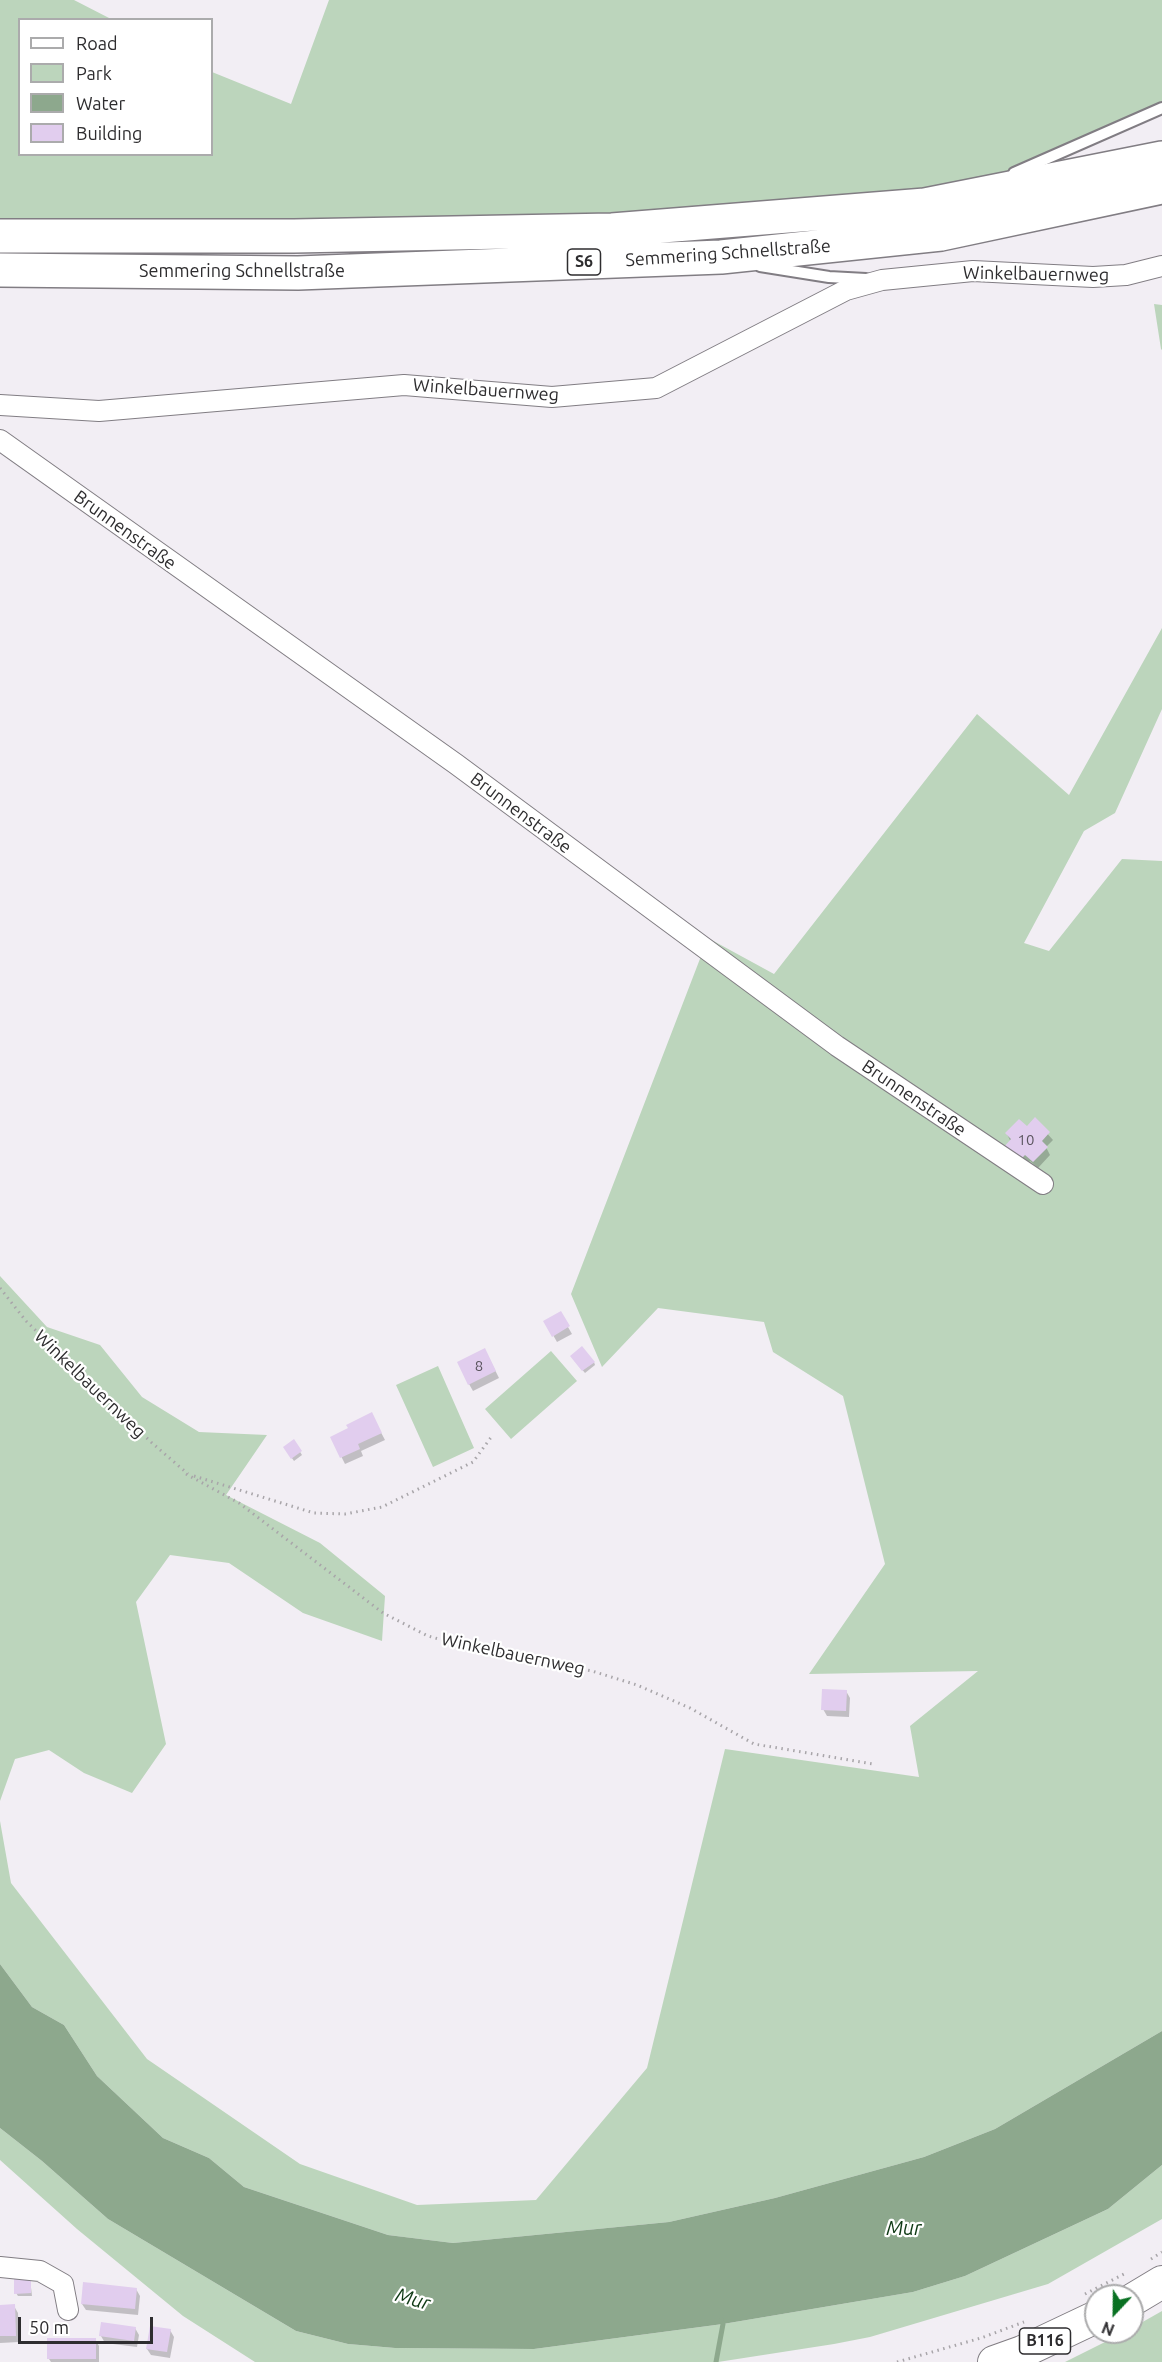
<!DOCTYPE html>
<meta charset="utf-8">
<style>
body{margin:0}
#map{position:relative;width:1162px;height:2362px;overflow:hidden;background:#f2eef4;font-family:Ubuntu,sans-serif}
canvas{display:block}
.legend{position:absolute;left:18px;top:18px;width:195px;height:138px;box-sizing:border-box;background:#fff;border:2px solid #ababac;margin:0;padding:8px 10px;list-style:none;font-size:18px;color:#2e2d2f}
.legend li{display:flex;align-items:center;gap:12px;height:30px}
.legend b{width:30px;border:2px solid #ababac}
.north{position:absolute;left:1084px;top:2284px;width:60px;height:60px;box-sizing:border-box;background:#fff;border:2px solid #ababac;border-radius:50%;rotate:202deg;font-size:16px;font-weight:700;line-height:24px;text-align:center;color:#2e2d2f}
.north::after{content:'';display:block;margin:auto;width:21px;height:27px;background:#097122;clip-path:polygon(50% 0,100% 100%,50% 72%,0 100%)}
.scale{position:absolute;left:18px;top:2317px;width:135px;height:27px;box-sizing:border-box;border:3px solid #2e2d2f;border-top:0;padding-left:8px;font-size:18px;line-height:21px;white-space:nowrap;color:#2e2d2f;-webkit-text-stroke:4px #fff;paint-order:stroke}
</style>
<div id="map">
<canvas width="1162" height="2362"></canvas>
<ul class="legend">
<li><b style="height:8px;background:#fff"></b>Road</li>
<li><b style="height:16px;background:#bcd5bc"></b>Park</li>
<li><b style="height:16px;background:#8da88d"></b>Water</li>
<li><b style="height:16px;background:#e1cdee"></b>Building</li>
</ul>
<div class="north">N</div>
<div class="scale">50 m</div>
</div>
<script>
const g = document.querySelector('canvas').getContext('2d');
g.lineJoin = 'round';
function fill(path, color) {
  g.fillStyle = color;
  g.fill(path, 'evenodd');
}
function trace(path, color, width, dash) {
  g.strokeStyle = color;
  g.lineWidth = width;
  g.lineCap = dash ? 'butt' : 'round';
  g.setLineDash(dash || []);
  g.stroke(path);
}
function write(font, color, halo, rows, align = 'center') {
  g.font = font + ' Ubuntu,sans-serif';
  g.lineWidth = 4.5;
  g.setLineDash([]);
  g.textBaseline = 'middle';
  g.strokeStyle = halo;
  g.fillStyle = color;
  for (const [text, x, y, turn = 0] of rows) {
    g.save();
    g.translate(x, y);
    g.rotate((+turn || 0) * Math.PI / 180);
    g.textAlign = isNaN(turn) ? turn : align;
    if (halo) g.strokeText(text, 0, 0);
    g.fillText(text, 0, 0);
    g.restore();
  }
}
fill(new Path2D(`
 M0,0H74L111,19L20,20V154H212V72L291,104L329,0H1162V108L1004,177L858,197L700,214L0,224Z
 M1154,304L1162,305V350L1161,349Z
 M1162,628V709L1115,813L1084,831L1024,943L1049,951L1122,859L1162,861V2031L995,2129L924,2157L775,2198L669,2222L453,2243L388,2235L244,2187L209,2158L163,2138L97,2076L64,2025L32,2007L0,1964V1821L11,1883L147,2059L300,2164L417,2205L536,2200L647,2068L725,1749L919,1777L910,1726L978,1671L809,1674L885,1564L843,1396L773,1352L764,1322L658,1308L602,1367L571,1294L708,938L774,974L977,714L1069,795Z
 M0,1276L47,1327L100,1345L142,1397L199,1432L267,1435L226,1495L320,1543L385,1596L382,1641L303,1613L229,1563L170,1555L136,1602L166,1744L132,1793L84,1773L49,1750L15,1759L0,1801Z
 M551,1351L577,1381L511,1439L485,1409Z
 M438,1366L474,1448L433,1467L396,1385Z
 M0,2128L42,2161L108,2219L296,2331L348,2344L395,2348L534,2349L723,2324L913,2292L965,2276L1108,2209L1162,2165V2219L1048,2284L870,2337L834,2344L718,2362H255L183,2316L77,2229L0,2160Z
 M1162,2311V2362H1065L1125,2332H1132V2328Z`), '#bcd5bc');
fill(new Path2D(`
 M0,1964L32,2007L64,2025L97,2076L163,2138L209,2158L244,2187L388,2235L453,2243L669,2222L775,2198L924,2157L995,2129L1162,2031V2165L1108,2209L965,2276L913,2292L723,2324L534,2349L395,2348L348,2344L296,2331L108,2219L42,2161L0,2128Z`), '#8da88d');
fill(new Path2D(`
 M1035,1120L1053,1140L1046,1147L1050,1155L1038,1168L1030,1161L1023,1168L1007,1134L1027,1128Z
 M560,1313L572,1334L557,1342L545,1321Z
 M488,1356L499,1378L473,1391L469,1384Z
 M573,1359L594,1362L595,1365L585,1373Z
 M375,1421L385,1440L361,1451L363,1456L345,1464L332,1438Z
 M294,1442L302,1455L294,1461L285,1448Z
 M846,1691L850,1698L849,1717L827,1716L823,1709Z
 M30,2279L32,2296H18L16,2293Z
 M136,2289L140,2296L138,2315L86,2310L82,2304Z
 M0,2306H14L18,2313L19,2342L0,2343Z
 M135,2328L139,2335L137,2347L105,2343L101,2336Z
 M170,2330L174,2337L170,2358L151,2355L147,2349Z
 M95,2339L99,2346V2362H51L49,2359Z`), '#0003');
trace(new Path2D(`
 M716,2362L723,2324L721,2320`), '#8da88d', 5);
fill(new Path2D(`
 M1035,1117L1050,1132L1042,1141L1048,1147L1033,1162L1025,1155L1018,1162L1003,1148L1011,1139L1005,1133L1019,1119L1027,1126Z
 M561,1311L570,1326L552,1337L543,1321Z
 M582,1346L595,1362L582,1371L570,1356Z
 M485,1348L496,1371L468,1385L457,1362Z
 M372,1412L382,1433L358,1444L360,1449L340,1458L330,1437L348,1428L346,1425Z
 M294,1439L302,1451L291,1459L283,1447Z
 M822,1689L847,1690L846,1711L821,1710Z
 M31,2277V2293L14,2294V2278Z
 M83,2282L137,2288L135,2309L81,2304Z
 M15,2304L16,2336H0V2305Z
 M101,2322L136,2327L134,2341L99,2336Z
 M150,2326L171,2329L167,2352L146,2349Z
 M47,2338H96V2359H47Z`), '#e1cdee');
const service = new Path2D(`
 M1014,173L1162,108
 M760,266L829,277L866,279`);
const minor = new Path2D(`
 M0,405L99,411L404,385L552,397L656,388L846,290L882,280L973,271L1093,277L1126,275L1162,266
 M0,440L456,764L837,1046L1043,1184
 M0,2267L40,2271L63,2284L68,2310`);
const primary = new Path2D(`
 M1132,2300L1162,2282
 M994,2362L1022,2352L1096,2317`);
const motorway = new Path2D(`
 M0,236H294L612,230L925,205L1162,158
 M0,270L298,273L721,257L941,234L1162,187`);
trace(service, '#817d83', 14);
trace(minor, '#817d83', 22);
trace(primary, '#817d83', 34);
trace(motorway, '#817d83', 36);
trace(new Path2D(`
 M0,1288L26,1321L152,1443L188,1474
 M186,1474L239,1503L383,1613L428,1636L467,1647L592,1671L637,1685L690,1708L754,1744L873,1764
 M194,1476L314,1513L345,1514L382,1507L473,1462L492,1436
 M1151,2259L1162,2252
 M1085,2294L1124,2274
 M897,2362L981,2338L1024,2322`), '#a8a5a9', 3, [1.5, 4.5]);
trace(service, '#fff', 10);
trace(minor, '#fff', 20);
trace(primary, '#fff', 32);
trace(motorway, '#fff', 33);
write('15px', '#5b555f', null, [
 ["10",1026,1140],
 ["8",479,1366]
]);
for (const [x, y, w] of [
 [584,262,33],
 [1045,2341,51]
]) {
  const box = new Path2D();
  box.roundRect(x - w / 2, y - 13, w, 26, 4.5);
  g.fillStyle = '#fff';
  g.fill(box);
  trace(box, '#2e2d2f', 1.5);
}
write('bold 16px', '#2e2d2f', null, [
 ["S6",584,262],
 ["B116",1045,2341]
]);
write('18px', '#2e2d2f', '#fff', [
 ["Semmering Schnellstraße",728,253,-4],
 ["Semmering Schnellstraße",242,271],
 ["Winkelbauernweg",1036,274,1],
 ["Winkelbauernweg",486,390,4],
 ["Brunnenstraße",125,530,36],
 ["Brunnenstraße",521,813,37],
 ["Brunnenstraße",914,1098,34],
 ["Winkelbauernweg",90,1384,44],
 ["Winkelbauernweg",513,1654,12]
]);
write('italic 20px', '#0e3914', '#fff', [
 ["Mur",904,2228],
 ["Mur",413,2299,16]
]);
</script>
